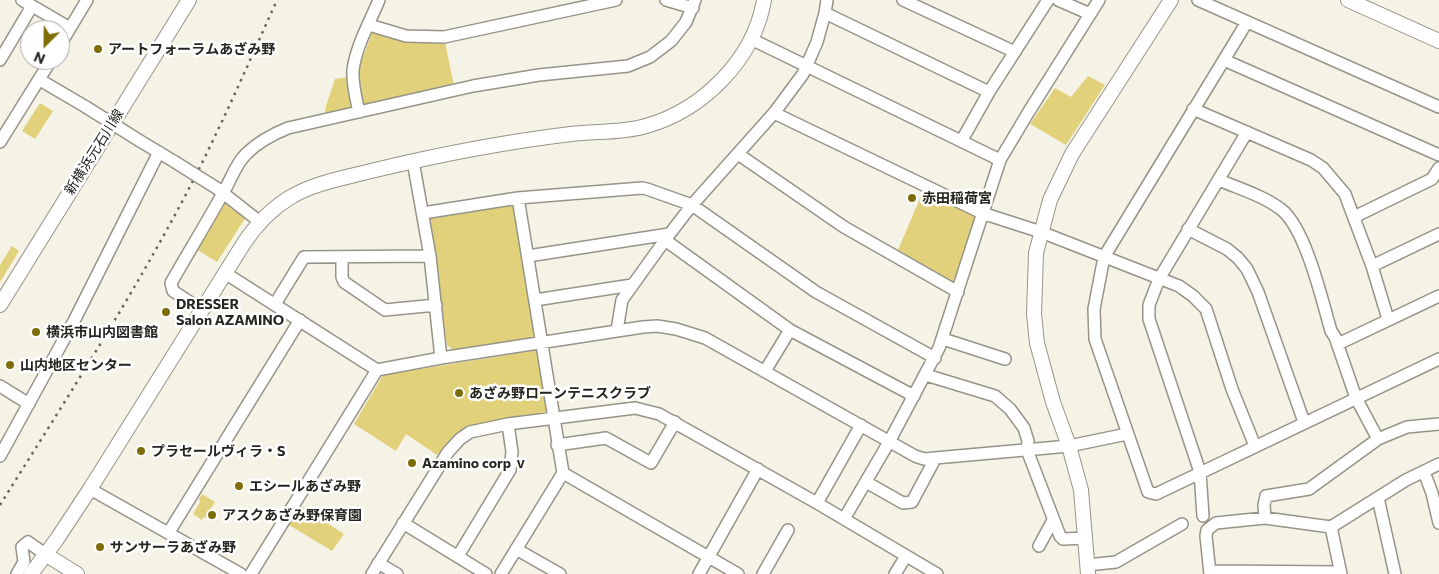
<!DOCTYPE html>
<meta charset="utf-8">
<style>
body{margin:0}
#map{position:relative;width:1439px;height:574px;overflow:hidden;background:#f5f3e6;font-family:Commissioner,sans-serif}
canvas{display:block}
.north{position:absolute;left:20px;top:20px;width:50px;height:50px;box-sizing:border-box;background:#fff;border:1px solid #a8a8a6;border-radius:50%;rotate:203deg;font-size:14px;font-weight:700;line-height:20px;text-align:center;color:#262520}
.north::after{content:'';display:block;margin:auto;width:18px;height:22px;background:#7e6d09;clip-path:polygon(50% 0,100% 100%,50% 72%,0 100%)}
</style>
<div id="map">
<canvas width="1439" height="574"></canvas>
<div class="north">N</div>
</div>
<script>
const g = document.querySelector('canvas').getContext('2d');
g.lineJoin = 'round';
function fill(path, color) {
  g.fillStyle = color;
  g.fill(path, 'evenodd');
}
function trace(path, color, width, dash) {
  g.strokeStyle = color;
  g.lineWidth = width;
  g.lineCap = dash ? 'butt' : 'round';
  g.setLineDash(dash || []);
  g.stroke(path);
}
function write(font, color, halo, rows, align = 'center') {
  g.font = font + ' Commissioner,"Noto Sans JP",sans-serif';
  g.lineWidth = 5;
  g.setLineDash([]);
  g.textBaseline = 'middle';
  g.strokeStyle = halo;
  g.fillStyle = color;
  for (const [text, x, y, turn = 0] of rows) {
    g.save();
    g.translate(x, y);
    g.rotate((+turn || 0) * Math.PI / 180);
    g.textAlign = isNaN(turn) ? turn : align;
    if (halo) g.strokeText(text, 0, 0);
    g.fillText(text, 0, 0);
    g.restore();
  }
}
fill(new Path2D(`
 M372,33L404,40L445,42L454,86L363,106L358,70Z
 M1088,76L1105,85L1066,145L1030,124L1055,88L1071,97Z
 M348,77L352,105L349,109L326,115L325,109L335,79Z
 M40,103L53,111L35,139L22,131Z
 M924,189L976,214L956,284L898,250Z
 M226,202L246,217L217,262L196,249Z
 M508,204L515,207L536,333L531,338L453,350L447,345L428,222L430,217Z
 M12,246L19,251L0,282V265Z
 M538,350L549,410L546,416L494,424L440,457L406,434L396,451L354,424L383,375Z
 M202,494L215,502L205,518L203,517L202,520L193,514L200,502L199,499Z
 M301,506L344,534L332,551L289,525Z`), '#e2d17b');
const minor = new Path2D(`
 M22,0L70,28
 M666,0L693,8
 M903,0L1015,52
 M1058,0L1090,14
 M1198,0L1439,107
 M825,13L989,92
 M1247,22L1104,257L1094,309L1095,339L1148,492L1156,494L1439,359
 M369,25L406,36L444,37L616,0
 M751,39L1000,160
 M60,45L87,0
 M0,60L32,6
 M1224,60L1439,155
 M40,80L86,107
 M1193,109L1311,160L1323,168L1345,194L1372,266L1388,319
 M359,112C356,98 352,84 353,70C356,46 370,22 379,0
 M774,113L982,213L1041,232L1179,286L1193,296L1206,309L1232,389L1255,446
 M962,140L989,92L1048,0
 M140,141L175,162
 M0,142L51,60
 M738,154L844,227L958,292
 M413,161L430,256L441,358
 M1219,180C1240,189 1264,196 1282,210C1306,230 1322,300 1331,331L1335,337L1356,398L1378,439L1309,489L1266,496L1264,505L1265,518
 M218,189L260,222
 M518,198L563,473L738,574
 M423,213L518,198L642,188L647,189L692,205L816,292L935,358
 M1354,217L1432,179L1439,168
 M1188,229L1227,249L1238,258L1247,269L1258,292L1304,422
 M665,240L790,330L914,396
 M528,256L669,234
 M342,257V277L344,282L385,310L436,305
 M1372,266L1439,234
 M225,273L377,370
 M535,300L632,285
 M275,304L304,257L430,256
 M202,310L173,291L171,283C188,253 206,224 223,193C231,180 235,165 246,154C258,142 273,134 288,128L473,86L539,75L628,66L650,57L671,41L686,22L695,0
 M617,330L622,300L665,240L692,205L774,113L803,74L817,42L825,13L827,0
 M943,339L1005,359
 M1338,344L1439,296
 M765,371L790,330
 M926,375L995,396L1010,409L1024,428L1028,441L1027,450L1060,536L1063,539L1086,538
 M0,386L29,404
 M1378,439L1407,427L1439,424
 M557,445L606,438L651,463L675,422
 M0,456L74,321L159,152
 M1424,472L1432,493L1439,523
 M866,482L903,503L912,502L935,459
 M90,489L241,574
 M1378,498L1395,574
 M817,503L861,425
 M1203,516L1200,472L1149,319V305L1159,279L1247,132
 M844,519L889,442L939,348L1000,160L1028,113L1099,0
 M403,523L486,574
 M1331,527L1341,574
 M169,532L300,320
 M1039,546L1053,520
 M516,549L560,574
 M458,556L510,470L512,452L508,424
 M378,563L397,574
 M1087,565L1116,562L1182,524
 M1210,571L1340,572
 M17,574L24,562L22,547L28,542L45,554
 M251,574L377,370L441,358L643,327L657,326L676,329L705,338L915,456L924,459L1069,446L1127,434
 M372,574L448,452L460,439L470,432L508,424L635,408L659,414L817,503L937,574
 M501,574L563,473
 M699,574L758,469
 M763,574L788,530
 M895,574L906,556
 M1210,574L1206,536L1207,530L1216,523L1265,518L1331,527L1406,480L1439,464`);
const tertiary = new Path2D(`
 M1348,0L1439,41
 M0,305L189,0
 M45,554L77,574
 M31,574L57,539L90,489L244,243C256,225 270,210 289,198C313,183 344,178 371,171C437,155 504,142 571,134C596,131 623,133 646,126C703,110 754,59 764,0
 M1088,574L1081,490L1069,446L1053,402L1037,343L1034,314L1036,253L1050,200L1072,154L1171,0`);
trace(minor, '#969488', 14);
trace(tertiary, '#969488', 16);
trace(minor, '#fff', 11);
trace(tertiary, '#fff', 14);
trace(new Path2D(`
 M0,505C60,409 122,313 176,213C214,143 245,71 277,0`), '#65645d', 2.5, [2.5, 5]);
const minorBridge = new Path2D(`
 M86,107L140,141
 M175,162L218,189`);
trace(minorBridge, '#969488', 14, []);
trace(minorBridge, '#fff', 11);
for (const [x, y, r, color] of [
 [98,49,5,"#7e6d09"],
 [912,198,5,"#7e6d09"],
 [166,312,5,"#7e6d09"],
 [36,332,5,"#7e6d09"],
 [10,365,5,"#7e6d09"],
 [459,393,5,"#7e6d09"],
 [141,451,5,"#7e6d09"],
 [412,463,5,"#7e6d09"],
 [239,486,5,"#7e6d09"],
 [212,515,5,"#7e6d09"],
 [100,547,5,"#7e6d09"]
]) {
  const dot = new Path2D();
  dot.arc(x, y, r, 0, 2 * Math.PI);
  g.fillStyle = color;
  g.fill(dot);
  trace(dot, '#fff', 2);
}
write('bold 14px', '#262520', '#fff', [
 ["アートフォーラムあざみ野",108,49],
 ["赤田稲荷宮",922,198],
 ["DRESSER",176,304],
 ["Salon AZAMINO",176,320],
 ["横浜市山内図書館",46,332],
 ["山内地区センター",20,365],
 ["あざみ野ローンテニスクラブ",469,393],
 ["プラセールヴィラ・S",151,451],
 ["Azamino corp ⅴ",422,463],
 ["エシールあざみ野",249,486],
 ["アスクあざみ野保育園",222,515],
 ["サンサーラあざみ野",110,547]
], 'left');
write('14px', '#262520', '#fff', [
 ["新横浜元石川線",94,152,-58]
]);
</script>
